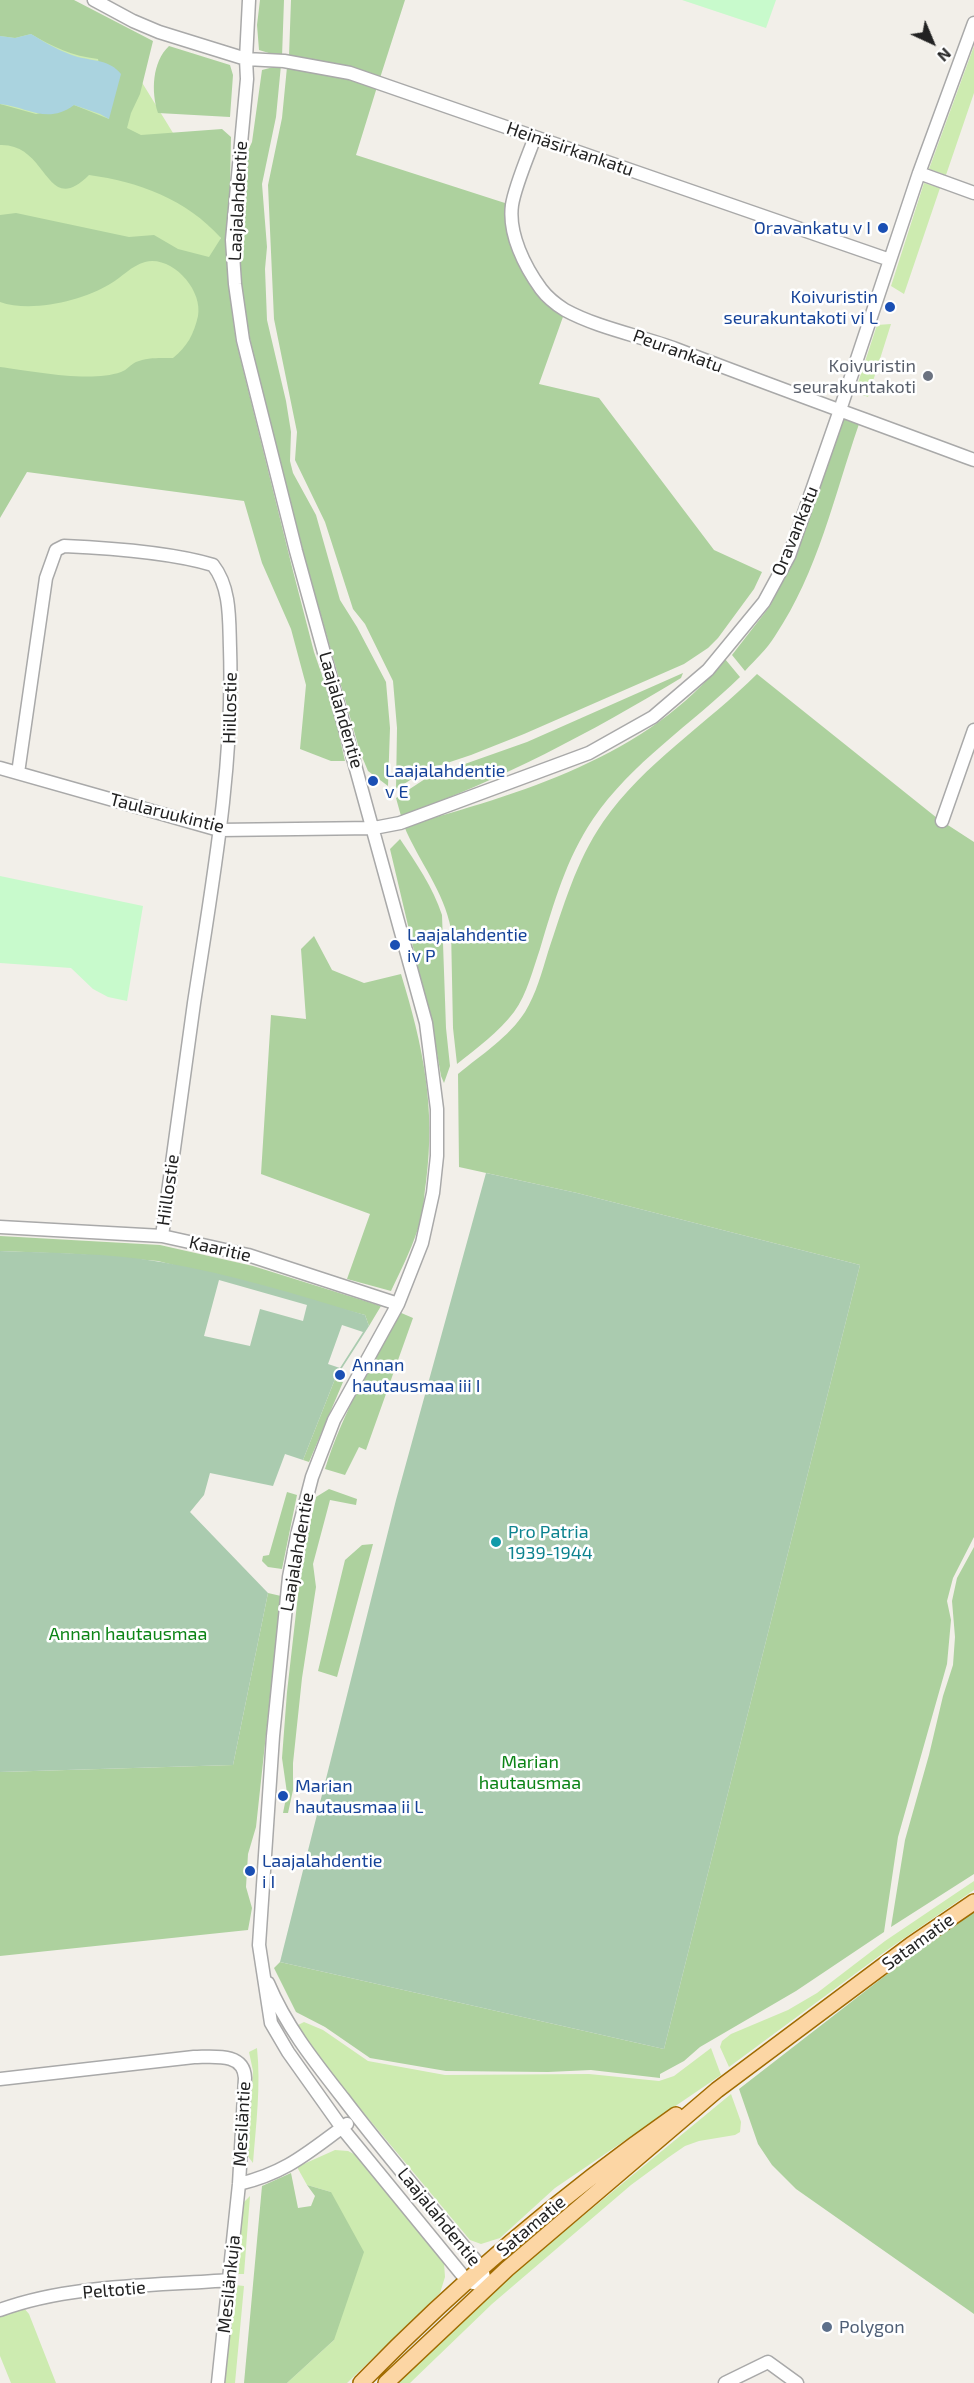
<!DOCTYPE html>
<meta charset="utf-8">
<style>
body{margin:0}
#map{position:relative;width:974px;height:2383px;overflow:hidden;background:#f2efe9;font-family:"Exo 2",sans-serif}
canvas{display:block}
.north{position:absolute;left:902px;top:12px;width:60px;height:60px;-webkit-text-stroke:4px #fff;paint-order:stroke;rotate:136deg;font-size:16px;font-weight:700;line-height:24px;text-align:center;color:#222}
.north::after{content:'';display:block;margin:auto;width:21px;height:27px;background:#222;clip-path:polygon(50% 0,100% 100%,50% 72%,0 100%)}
</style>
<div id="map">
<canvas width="974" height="2383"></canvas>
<div class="north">N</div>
</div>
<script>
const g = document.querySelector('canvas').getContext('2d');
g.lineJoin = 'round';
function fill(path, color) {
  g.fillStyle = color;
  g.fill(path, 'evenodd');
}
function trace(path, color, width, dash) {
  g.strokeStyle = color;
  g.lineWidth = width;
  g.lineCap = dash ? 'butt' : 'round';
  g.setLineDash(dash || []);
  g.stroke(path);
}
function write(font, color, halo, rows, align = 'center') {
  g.font = font + ' "Exo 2",sans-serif';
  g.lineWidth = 5;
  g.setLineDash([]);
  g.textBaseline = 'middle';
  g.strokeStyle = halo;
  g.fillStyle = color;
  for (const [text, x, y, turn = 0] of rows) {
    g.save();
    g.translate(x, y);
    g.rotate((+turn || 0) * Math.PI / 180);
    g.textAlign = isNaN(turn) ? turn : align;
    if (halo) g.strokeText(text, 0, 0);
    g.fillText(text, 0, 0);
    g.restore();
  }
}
fill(new Path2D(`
 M0,6L130,63L221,211L219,361L0,399Z
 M974,46V93L946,175L929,169Z
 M924,183L940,188L904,294L891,286Z
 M891,324L868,397L855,392L877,325Z
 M974,1881V1890L890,1948L729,2067L720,2047L722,2041L731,2034L788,2010L817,1993L885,1941Z
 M304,2022L323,2030L368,2061L445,2075L589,2074L659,2081L674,2076L711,2048L721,2075L555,2188L500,2238L481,2244L470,2240L337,2081L296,2026Z
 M257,2048C261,2086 256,2125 253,2163L247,2155L253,2071L249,2052Z
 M731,2094L741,2122L740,2132L735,2135L699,2141L685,2146L669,2157L631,2185L492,2304L410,2383H394L486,2296Z
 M335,2150L348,2151L358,2156L444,2263L445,2277L440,2293L347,2383H287L334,2340L331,2192L307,2185L297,2167Z
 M250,2196L244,2274H237L243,2203Z
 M235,2285L244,2286L235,2383H224Z
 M23,2307L29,2314L56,2383H11L0,2356V2316Z`), '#cdebb0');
fill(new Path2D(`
 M0,0H74L153,41L140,94L131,113L127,128L141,135L222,129L231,137L228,281L236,341L293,571L314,652L332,704L345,761H331L300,749L306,685L291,629L262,563L244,501L27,472L0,518V367C32,371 90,383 121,372C127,370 131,364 136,362C147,357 161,358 173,358C187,347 194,334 198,316C203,290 172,255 145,262C131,266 122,277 110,284C82,301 31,313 0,302V215L16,213L129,237L154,235L178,249L209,257L221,238C186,199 139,182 89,175C45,219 49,143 0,145V104L36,114L74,105L109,119L98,59C72,56 53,47 31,34L15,38L0,36Z
 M260,0H284L282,57L259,50L257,25Z
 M291,0H405L380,78L289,56Z
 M169,46L230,65L233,75L230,117L158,113C151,92 152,62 169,46Z
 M281,65L276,117L262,184L267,247L265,269L267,320L286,401L291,432L290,461L293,473L316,515L340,600L357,627L386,682L390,728L388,786L368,771L360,752L304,556L268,415L250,339L241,284V204L246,155L252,142L262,70Z
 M287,67L349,79L377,87L356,155L508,204L513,244L564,314L539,384L599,398L714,550L762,572L754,589L718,638L708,648L684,664L524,734L471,755L426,770L396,789L397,728L393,681L365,624L353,609L325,522L295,460L297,432L274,319L268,185L282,118Z
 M844,417L859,424C834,496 818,572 775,636C767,649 755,660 745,671L732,655L770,606L795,557Z
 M725,659L740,677C692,724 631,763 593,819C566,859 554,903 540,949C533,969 527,994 514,1012C499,1032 477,1048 457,1064L453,1028L451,929C444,891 419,862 404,826C520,794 648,757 725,659Z
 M683,673L681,678C590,733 501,780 401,816L396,798L428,777L527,742Z
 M757,674L937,818L974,842V1537L953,1578L947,1601L951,1620L947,1664L898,1837L884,1932L796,1991L700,2047L684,2061L660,2074V2078L591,2070L548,2072L446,2071L370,2058L325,2027L296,2012L274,1968L280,1962L664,2049L860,1265L577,1193L459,1167L458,1074C481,1055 509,1037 525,1012C536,994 542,972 548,952C563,908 576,861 603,822C644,763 707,724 757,674Z
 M400,839C416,863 433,887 442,915L446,1028L450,1066L444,1083L441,1076L434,1036L390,849Z
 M314,936L332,970L364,983L401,974C423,1046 436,1107 426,1182C424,1194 424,1207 421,1219C414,1244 402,1268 391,1291L347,1279L370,1214L261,1174L271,1015L306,1019L301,949Z
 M0,1236L160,1245L253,1266L381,1306L369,1326L365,1315L158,1261L75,1254L0,1251Z
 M399,1312L413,1318L366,1450L359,1447L345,1475L325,1469C342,1414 372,1363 399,1312Z
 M335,1379L343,1382L309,1462L303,1460Z
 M329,1489L357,1499L356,1505L330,1500L313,1564L316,1587L302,1678L293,1763V1790L288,1813H283L287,1793L282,1758L287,1692L302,1560L316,1497Z
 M287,1492L297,1495L282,1569L268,1567L262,1561L263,1556L269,1555Z
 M373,1544L337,1677L318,1671L345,1560L362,1545Z
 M974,1547V1874L891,1927L905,1840L929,1755L943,1696L953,1665L955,1637L952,1601L957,1578Z
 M268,1593L281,1596L256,1827L248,1854L246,1887L252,1908L248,1930L0,1956V1772L233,1765Z
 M974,1912V2314L796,2189L772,2165L758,2144L739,2089L917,1951Z
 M291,2173L298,2208L311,2206L315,2196L307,2185L331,2192L364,2252L334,2340L287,2383H244L262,2186Z`), '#add19e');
fill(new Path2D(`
 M486,1173L577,1193L860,1265L664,2049L280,1962L396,1500Z
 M0,1251C53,1253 108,1253 161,1262C231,1274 298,1295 365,1315L369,1326L335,1379L303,1460L285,1454L273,1486L210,1473L204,1495L190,1512L268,1593L233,1765L0,1772ZM219,1280L307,1305L303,1321L260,1309L250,1346L204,1336ZM342,1325L363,1332L340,1368L328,1364Z`), '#aacbaf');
fill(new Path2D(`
 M682,0H776L766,28Z
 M0,876L143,906L127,1001L108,997L93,989L71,968L0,963Z`), '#c8facc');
fill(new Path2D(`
 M31,34C46,43 61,52 78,57C94,61 110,60 121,74L109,119L100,114L74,105C47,125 28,107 0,104V36L15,38Z`), '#aad3df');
const minor = new Path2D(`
 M94,0L133,21L159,32L246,59L284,61L350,73L890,260
 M249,0L246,59L247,79L232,240L235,284L243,340L296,551L426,1023L437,1109V1156L433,1193L422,1243L398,1304L334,1420L312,1477L298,1531L289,1577L273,1736L259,1945L271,2023L288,2052L342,2128L468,2282L487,2286
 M535,137C528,156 515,186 512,205C508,234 525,267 541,289C547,297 557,305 565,310C598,328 641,336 676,349C775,387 875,423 974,460
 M919,173L974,193
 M0,768L219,830L374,828L400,823L589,753L653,717L708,670L764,602L789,556L840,410L919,173L974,23
 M18,773L46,578L56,550L64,546C109,548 170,552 213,565C231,588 229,620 230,648C234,767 212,885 194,1003C183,1081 173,1159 162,1236
 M942,821L974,730
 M0,1227L162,1236L248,1255L398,1304
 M268,1983C286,2026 314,2061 343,2098C387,2156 435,2212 482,2268L484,2277
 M0,2079L194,2057C213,2057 244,2052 245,2078L239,2184L218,2383
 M239,2184C288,2172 308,2152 347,2124
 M0,2310C70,2284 156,2286 230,2280
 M725,2383L768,2362L797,2383`);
const major = new Path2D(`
 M361,2383C457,2284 563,2194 676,2115
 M386,2383L507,2269L717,2090L911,1945L974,1902`);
trace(minor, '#a9a9a9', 15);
trace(major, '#a06b00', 18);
trace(minor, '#fff', 12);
trace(major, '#fcd6a4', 15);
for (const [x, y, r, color] of [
 [883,228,6,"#1a4fb4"],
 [890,307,6,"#1a4fb4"],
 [928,376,6,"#6b7280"],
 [373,781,6,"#1a4fb4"],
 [395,945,6,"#1a4fb4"],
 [340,1375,6,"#1a4fb4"],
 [496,1542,6,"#0f9aa8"],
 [283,1796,6,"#1a4fb4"],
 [250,1871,6,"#1a4fb4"],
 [827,2327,6,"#5c6f8a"]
]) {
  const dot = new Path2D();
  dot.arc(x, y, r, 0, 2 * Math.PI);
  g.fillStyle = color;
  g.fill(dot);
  trace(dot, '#fff', 2);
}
write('18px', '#222', '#fff', [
 ["Heinäsirkankatu",570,149,19],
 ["Laajalahdentie",238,201,-87],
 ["Peurankatu",678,351,20],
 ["Oravankatu",795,531,-68],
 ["Hiillostie",230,708,-89],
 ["Laajalahdentie",341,710,74],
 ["Taularuukintie",167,813,14],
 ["Hiillostie",168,1190,-82],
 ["Kaaritie",220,1249,13],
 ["Laajalahdentie",297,1552,-80],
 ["Satamatie",918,1942,-36],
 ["Mesiläntie",242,2124,-87],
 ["Laajalahdentie",439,2217,51],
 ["Satamatie",531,2226,-40],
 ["Mesilänkuja",229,2284,-84],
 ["Peltotie",114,2290,-5]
]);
write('18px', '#164399', '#fff', [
 ["Oravankatu v I",871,228,"right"],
 ["Koivuristin",878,297,"right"],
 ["seurakuntakoti vi L",878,318,"right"],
 ["Laajalahdentie",385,771],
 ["v E",385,792],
 ["Laajalahdentie",407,935],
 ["iv P",407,956],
 ["Annan",352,1365],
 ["hautausmaa iii I",352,1386],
 ["Marian",295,1786],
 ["hautausmaa ii L",295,1807],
 ["Laajalahdentie",262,1861],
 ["i I",262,1882]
], 'left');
write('18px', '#5b616d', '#fff', [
 ["Koivuristin",916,366],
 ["seurakuntakoti",916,387]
], 'right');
write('18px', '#0d838f', '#fff', [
 ["Pro Patria",508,1532],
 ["1939-1944",508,1553]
], 'left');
write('18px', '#0c8416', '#fff', [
 ["Annan hautausmaa",128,1634],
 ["Marian",530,1762],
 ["hautausmaa",530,1783]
]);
write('18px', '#4e5e75', '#fff', [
 ["Polygon",839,2327]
], 'left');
</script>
